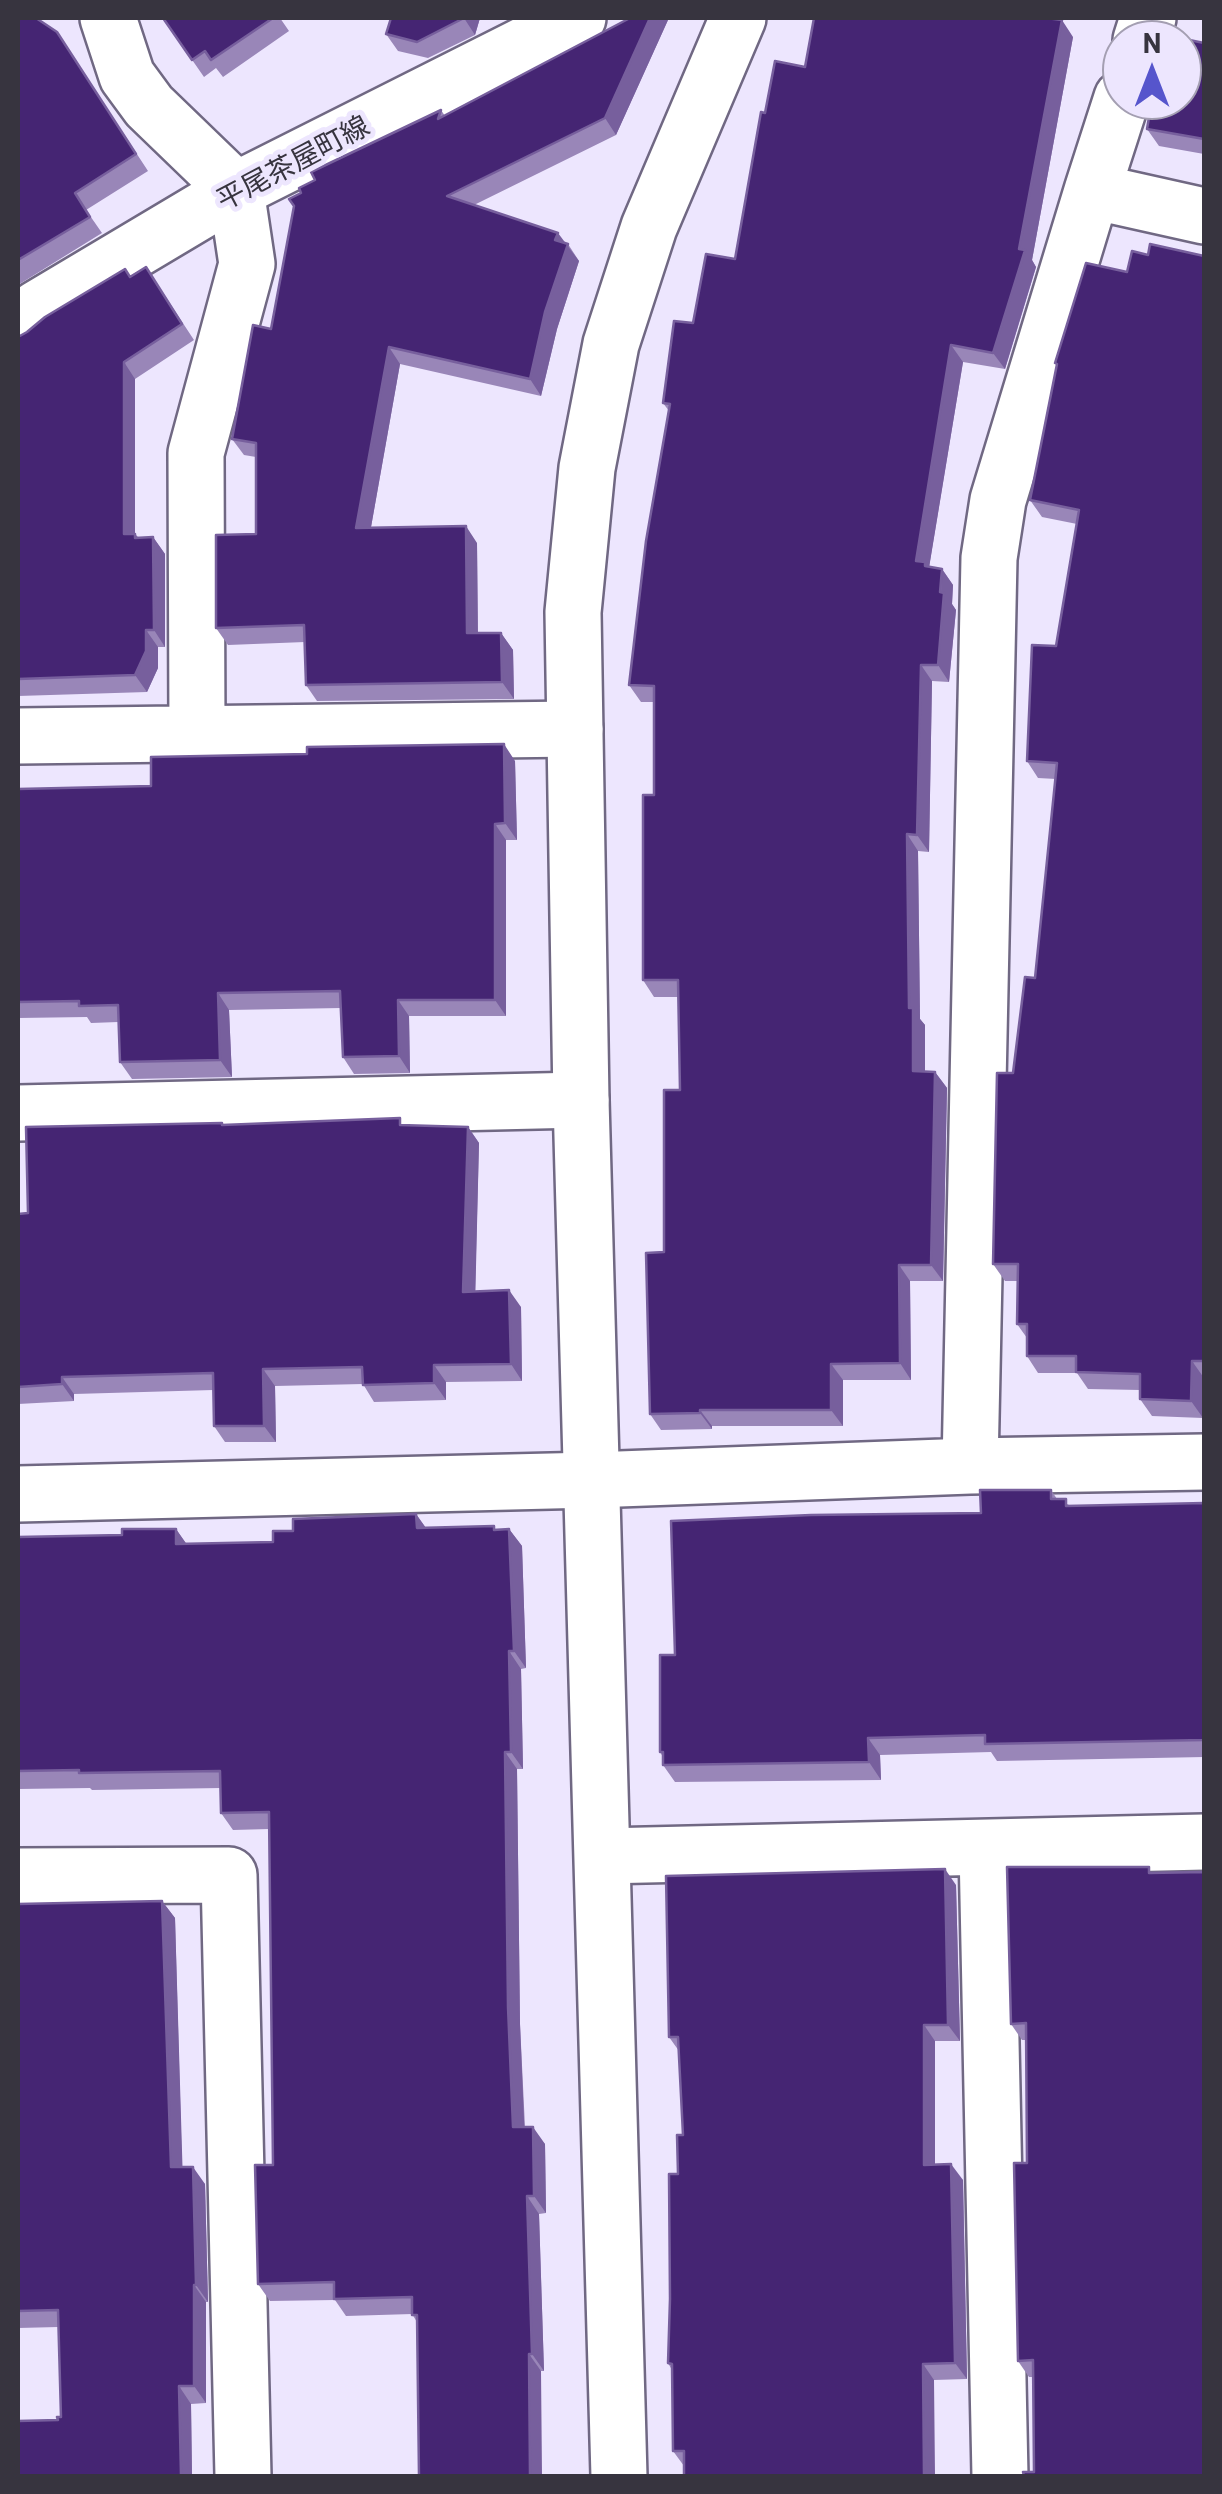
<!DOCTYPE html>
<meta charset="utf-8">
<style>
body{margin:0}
#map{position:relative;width:1222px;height:2494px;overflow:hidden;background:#ede6fe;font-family:Barlow,sans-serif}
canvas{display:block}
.frame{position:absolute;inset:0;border:20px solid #37343f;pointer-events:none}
.north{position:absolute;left:1102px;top:20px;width:100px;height:100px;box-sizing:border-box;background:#ede6fe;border:2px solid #a49fb2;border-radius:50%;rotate:0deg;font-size:28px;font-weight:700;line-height:40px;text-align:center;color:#37343f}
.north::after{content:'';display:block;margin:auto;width:35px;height:45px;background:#5655cc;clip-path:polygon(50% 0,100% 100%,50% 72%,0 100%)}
</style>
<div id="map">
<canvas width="1222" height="2494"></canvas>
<div class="frame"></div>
<div class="north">N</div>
</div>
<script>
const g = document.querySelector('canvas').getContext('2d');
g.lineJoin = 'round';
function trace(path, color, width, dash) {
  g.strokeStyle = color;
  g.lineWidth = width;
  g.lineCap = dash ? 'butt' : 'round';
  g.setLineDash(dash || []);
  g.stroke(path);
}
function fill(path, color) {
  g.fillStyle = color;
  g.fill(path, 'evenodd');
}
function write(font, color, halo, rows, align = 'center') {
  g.font = font + ' Barlow,"Noto Sans JP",sans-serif';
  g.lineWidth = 10;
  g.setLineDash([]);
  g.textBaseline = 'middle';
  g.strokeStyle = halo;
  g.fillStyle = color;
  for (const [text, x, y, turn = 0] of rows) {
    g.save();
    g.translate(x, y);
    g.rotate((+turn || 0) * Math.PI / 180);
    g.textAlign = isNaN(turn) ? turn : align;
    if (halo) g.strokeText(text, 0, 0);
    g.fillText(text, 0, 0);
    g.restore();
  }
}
const minor = new Path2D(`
 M108,18L127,76L149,106L236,190L247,264L196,453L197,733
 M1141,40L1148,18
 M1092,191L1122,98
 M18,736L575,729
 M18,1113L581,1100
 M970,1466L989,558L998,500L1092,191L1204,216
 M18,1494L592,1480L970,1466L1204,1462
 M987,1849L1000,2476
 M603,1856L1204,1842
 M18,1876L229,1875L243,2476`);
const tertiary = new Path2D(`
 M619,2476L581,1100L573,612L587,468L611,344L649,227L738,18`);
const secondary = new Path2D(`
 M18,325L38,308L236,190L578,18`);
trace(minor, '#706883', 60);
trace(tertiary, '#706883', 60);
trace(secondary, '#706883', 60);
trace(minor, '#fff', 55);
trace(tertiary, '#fff', 55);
trace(secondary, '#fff', 55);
fill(new Path2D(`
 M18,18L68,49L148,171L86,210L102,233L18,285Z
 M163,18H280L289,31L223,77L216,68L204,77Z
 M391,18H480L475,35L428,58L398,51L386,34Z
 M668,20L616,135L474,205L568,244L579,261L557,329L541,396L400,364L371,527L477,543L478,633H501L513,650L514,699L317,701L306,685L305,642L228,645L216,628L256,534V457L244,455L232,439L271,329L301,193L315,180L441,110L445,116Z
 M1073,37L1032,260L1036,267L1005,369L963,362L929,567L942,569L953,585L952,604L956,610L949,682L932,681L929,852L918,851L920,1019L925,1025V1071L935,1072L947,1088L943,1281H910L911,1380H843V1426H712V1429L661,1430L650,1414L680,1090L679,997H654L643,980L654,795V702H641L629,685L669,411L663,403L693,323L735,259L765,113L805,67Z
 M1204,43V154L1159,146L1147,129Z
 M1148,255L1204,256V1378L1203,1418L1152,1416L1140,1399V1390L1088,1389L1077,1373H1038L1027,1356V1338L1017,1324V1281H1005L993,1264L1013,1073L1035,978L1056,779L1038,778L1027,761L1056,646L1077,524L1042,517L1030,500L1057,366L1055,363L1127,272Z
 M146,267L194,340L135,379V534L138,537H153L165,554V647H158V668L147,692L18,696V337Z
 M515,761L517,840H506V1016H409L410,1073L354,1074L343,1057L341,1008L229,1010L232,1077L132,1079L120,1062L118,1022L91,1023L87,1017L18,1018V789L151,786Z
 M222,1123L224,1125L468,1127L479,1143L475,1291L521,1307L522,1381L446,1382V1400L374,1402L363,1384L275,1386L276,1442H225L214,1426L213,1390L74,1394V1401L18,1404V1214L28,1213Z
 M1051,1490L1057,1499L1071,1506L1204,1503V1757L997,1761L991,1752L880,1755L881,1780L675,1782L663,1765V1757L660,1752L675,1655L981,1513Z
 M416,1514L426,1528L509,1529L522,1546L526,1668L521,1669L523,1769H517L520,2024L525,2127L545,2144L546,2213L539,2214L544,2371H541L417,2322L412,2314L346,2316L335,2300L270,2301L258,2284L273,2165L269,1829L233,1830L221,1813V1788L92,1790L90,1788L18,1789V1537L122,1535L176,1529L186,1544L273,1542L293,1531Z
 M1149,1867L1034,2472L1033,2377H1029L1018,2361L1027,2163L1026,2040H1022L1011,2024Z
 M956,1885L960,2041H935V2164L963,2180L967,2379L934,2380L684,2466L673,2451L672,2370L668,2363L678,2174L683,2135L679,2051L669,2037Z
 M162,1901L175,1918L182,2167L205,2184L208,2302H206V2403L191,2404L192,2476H18L58,2420L61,2417L58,2327L18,2328V1904Z`), '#9986b8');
fill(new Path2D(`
 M464,18H480L475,35Z
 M650,18H667L668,20L616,135L605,118Z
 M1062,20L1073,37L1032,260L1036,267L1005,369L993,353L1019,249Z
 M558,233L579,261L557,329L541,396L530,379L555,240Z
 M951,345L963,362L929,568L916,561Z
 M389,347L400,364L368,544L356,528Z
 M124,362L135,379V534L147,550L124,534Z
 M466,526L477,543L478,650L467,633Z
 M153,537L165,554V647L154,630Z
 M942,569L953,585L952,604L956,610L949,682L938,665Z
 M146,630L158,647V668L147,692L135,675Z
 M501,633L513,650L514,699L502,682Z
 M921,665L932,681L929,852L917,835Z
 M504,744L515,761L517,840L505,823Z
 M495,824L506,840V1016L495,1000Z
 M907,834L918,851L920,1019L925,1025V1088L913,1071L909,1008Z
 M218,993L229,1010L232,1077L220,1060Z
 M398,1000L409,1016L410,1073L399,1056Z
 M935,1072L947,1088L943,1281L931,1265Z
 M468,1127L479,1143L475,1308L463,1292Z
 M899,1265L910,1281L911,1380L900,1363Z
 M509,1290L521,1307L522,1381L511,1364Z
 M1192,1361L1204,1378L1203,1418L1191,1401Z
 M831,1364L843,1380V1426L831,1410Z
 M434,1365L446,1382V1400L434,1383Z
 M263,1369L275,1386L276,1442L264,1426Z
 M62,1377L74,1394V1401L62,1384Z
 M700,1410L712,1426V1429L700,1413Z
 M416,1514L428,1531L417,1528Z
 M176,1529L188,1546L176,1544Z
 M509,1529L522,1546L526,1668L514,1651Z
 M509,1651L521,1669L523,1769L511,1752Z
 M868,1738L880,1755L881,1780L869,1762Z
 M505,1752L517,1769L520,2024L525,2144L513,2127L508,2007Z
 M945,1869L956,1885L960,2041L948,2025Z
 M162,1901L175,1918L183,2184L171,2167Z
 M924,2025L935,2041V2181L924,2165Z
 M533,2127L545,2144L546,2213L534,2196Z
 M951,2164L963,2180L967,2379L955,2363Z
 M193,2167L205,2184L208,2302L196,2285Z
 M527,2196L539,2214L544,2371L532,2354Z
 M194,2285L206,2302V2403L194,2386Z
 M529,2354L541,2371L542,2476H530Z
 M923,2364L934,2380L935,2476H924Z
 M179,2386L191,2404L192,2476H181Z`), '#775f9d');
const building = new Path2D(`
 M18,18H36L57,32L136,154L75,193L90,217L18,260Z
 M163,18H273L211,60L205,51L192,60Z
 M391,18H464L417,42L386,34Z
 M630,18H650L605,118L447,196L558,233L555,240L568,244L545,312L530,379L389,347L356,528L466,526L467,633H501L502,682L306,685L304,625L216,628V535L256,534V443L232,439L253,325L271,329L294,206L289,199L301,193L299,188L315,180L311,172L441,110L438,119Z
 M814,18H1046L1062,20L1019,249L1025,250L993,353L951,345L916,561L925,562V566L942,569L940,592L944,593L938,665H921L917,835L907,834L909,1008H913V1071L935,1072L931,1265H899L900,1363L831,1364V1410H700V1413L650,1414L646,1253L664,1252V1090H680L678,980H643V795H654V686L629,685L646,541L670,404L663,403L674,321L693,323L706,254L735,259L761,112L765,113L775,61L805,67Z
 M1165,35L1204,43V139L1147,129L1152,100H1182V40H1164Z
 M1150,244L1204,256V1361H1192L1191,1401L1140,1399V1374L1076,1372V1356H1027V1324H1017L1018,1264H993L997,1073H1013L1025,977L1035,978L1057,763L1027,761L1032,645L1056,646L1079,510L1030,500L1057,364L1055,363L1086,263L1127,272L1132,251L1148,255Z
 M146,267L182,324L124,362V534H135V538L153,537L154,630H146V651L135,675L18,679V337L27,332L45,317L125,269L130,277Z
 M504,744L505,823L495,824V1000H398L399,1056L343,1057L340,991L218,993L220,1060L120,1062L118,1005L79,1006V1001L18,1002V789L151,786V757L307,754V747Z
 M400,1118V1125L468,1127L463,1292L509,1290L511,1364L434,1365V1383L363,1385L362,1367L263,1369L264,1426H214L213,1373L62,1377V1384L18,1387V1214L28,1213L26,1127L222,1123V1125Z
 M980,1490H1051V1499H1066V1506L1204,1503V1740L985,1744V1735L868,1738L869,1762L663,1765V1752H660V1655H675L671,1521L811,1515L981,1513Z
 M416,1514L417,1528L494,1526V1530L509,1529L514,1651H509L511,1752H505L508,2007L513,2127H533L534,2196H527L532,2354H529L530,2476H419L417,2315H412V2297L334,2299V2282L258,2284L255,2165H273L269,1812L221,1813L220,1771L79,1773V1770L18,1771V1537L122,1535V1529H176V1544L273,1542V1531H293V1519Z
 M1007,1867H1149V1873L1204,1872V2476H1024L1023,2472H1034L1033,2360L1018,2361L1014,2163H1027L1026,2023L1011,2024Z
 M945,1869L948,2025H924V2165L951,2164L955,2363L923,2364L924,2476H684V2451H673L672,2364L668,2363L670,2299L669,2174H678L677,2135H683L678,2037H669L666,1876Z
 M162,1901L171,2167H193L196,2285H194V2386H179L181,2476H18V2421L58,2420L57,2417H61L58,2310L18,2311V1904Z`);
fill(building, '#452573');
trace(building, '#775f9d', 2.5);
write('28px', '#37343f', '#ede6fe', [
 ["平尾茶屋町線",293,163,-28]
]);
</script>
